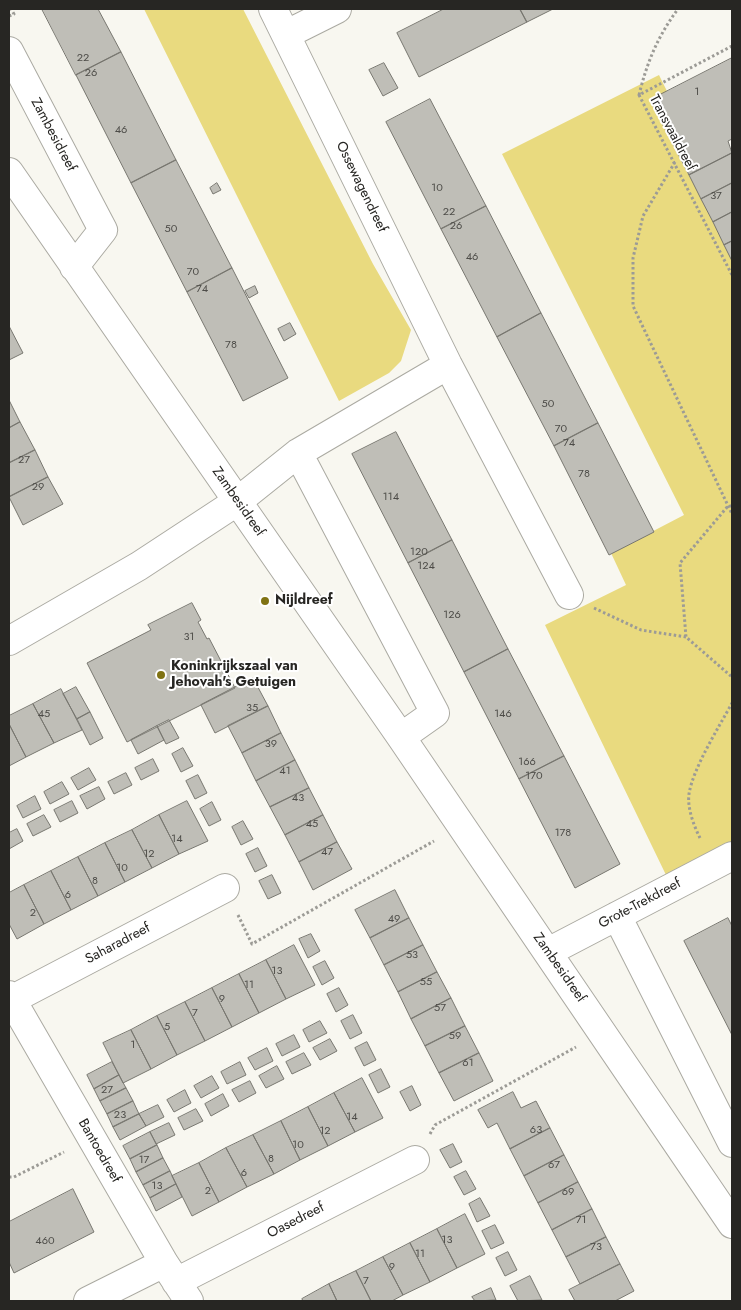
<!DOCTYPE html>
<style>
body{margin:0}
#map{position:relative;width:741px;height:1310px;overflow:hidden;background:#f8f7f0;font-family:Jost,sans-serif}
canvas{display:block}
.frame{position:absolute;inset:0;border:10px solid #272623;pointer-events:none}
</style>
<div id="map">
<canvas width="741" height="1310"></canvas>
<div class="frame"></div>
</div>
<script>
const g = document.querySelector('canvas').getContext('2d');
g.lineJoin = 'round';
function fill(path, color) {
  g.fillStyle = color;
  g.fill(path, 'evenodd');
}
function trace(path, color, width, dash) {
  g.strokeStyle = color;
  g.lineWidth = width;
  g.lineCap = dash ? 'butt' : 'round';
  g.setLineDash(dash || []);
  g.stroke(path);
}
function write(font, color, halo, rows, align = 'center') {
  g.font = font + ' Jost,sans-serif';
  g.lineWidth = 4;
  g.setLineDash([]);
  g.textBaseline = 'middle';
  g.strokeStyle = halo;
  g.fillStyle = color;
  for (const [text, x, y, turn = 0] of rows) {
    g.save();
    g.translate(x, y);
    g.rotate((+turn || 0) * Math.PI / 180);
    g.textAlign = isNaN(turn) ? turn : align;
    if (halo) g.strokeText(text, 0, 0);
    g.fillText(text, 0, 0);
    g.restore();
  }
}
fill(new Path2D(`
 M144,9H243L373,264L411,330L401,361L389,373L339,401Z
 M659,75L732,223V843L666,875L545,625L626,585L611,553L684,515L502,154Z`), '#e9da7f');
const building = new Path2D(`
 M42,9H98L121,52L76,75Z
 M444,9H520L527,22L419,77L397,33Z
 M520,9H553L527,22Z
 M121,52L176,160L131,183L76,75Z
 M732,58V139L728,141L732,153L689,175L650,100Z
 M384,63L398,88L383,96L369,70Z
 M430,99L486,206L441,229L386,122Z
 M732,153V183L701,199L689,175Z
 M176,160L232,268L187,292L131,183Z
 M217,183L221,190L213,194L210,188Z
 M732,183V212L713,222L701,199Z
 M486,206L541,313L497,337L441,229Z
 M732,212V241L724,245L713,222Z
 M732,241V261L724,245Z
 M232,268L288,378L243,401L187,292Z
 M255,286L258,293L249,298L245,291Z
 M541,313L598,423L554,446L497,337Z
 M290,323L296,334L284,341L278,329Z
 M9,326L23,353L9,360Z
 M9,400L20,422L9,428Z
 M20,422L35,450L9,463V428Z
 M598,423L654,532L609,555L554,446Z
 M396,432L452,540L408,563L352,454Z
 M35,450L48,477L9,497V463Z
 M48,477L63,504L23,525L9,497Z
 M452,540L508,649L464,672L408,563Z
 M192,603L201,620L198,622L207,639L209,638L235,688L127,742L87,663L151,630L148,625Z
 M508,649L564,756L519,779L464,672Z
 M253,678L268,706L215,733L201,705Z
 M76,687L90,712L77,719L63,694Z
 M61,689L82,730L54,743L33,704Z
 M33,704L54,743L26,757L9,724V716Z
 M268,706L281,733L242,753L228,726Z
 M90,712L103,738L90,745L77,719Z
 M169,720L179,738L166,744L157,726Z
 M9,724L26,757L9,766Z
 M157,726L164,740L138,754L131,740Z
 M281,733L295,760L256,781L242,753Z
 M183,748L193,766L181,772L172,754Z
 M564,756L620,864L575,888L519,779Z
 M153,759L159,771L141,780L135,768Z
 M295,760L309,788L270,807L256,781Z
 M89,768L96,780L78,790L71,778Z
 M126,773L132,785L114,794L108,782Z
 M198,775L207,793L195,799L186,781Z
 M62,782L69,794L50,804L44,792Z
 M99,787L105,799L87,809L80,796Z
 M309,788L323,815L285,835L270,807Z
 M35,796L41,809L23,818L17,806Z
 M72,801L78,813L60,822L54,810Z
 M187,801L208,841L179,854L159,815Z
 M212,802L221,820L209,826L200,809Z
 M44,815L51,827L33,836L27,824Z
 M159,815L179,854L152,868L132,830Z
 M323,815L337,842L299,862L285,835Z
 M243,821L253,839L241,845L232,827Z
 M17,829L23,841L9,849V833Z
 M132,830L152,868L125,882L105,843Z
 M337,842L352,869L313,890L299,862Z
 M105,843L125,882L98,896L78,857Z
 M258,848L267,866L255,872L246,854Z
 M78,857L98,896L71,910L51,871Z
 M51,871L71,910L44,924L24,885Z
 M272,875L281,893L268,899L259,881Z
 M24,885L44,924L17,939L9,924V893Z
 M395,890L409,918L370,938L355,910Z
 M409,918L423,945L384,965L370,938Z
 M728,918L732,926V1035L684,941Z
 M311,934L320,951L308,958L299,939Z
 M294,945L315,985L286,999L266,960Z
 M423,945L437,972L398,992L384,965Z
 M266,960L286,999L259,1013L239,974Z
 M325,961L334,978L322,985L313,967Z
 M437,972L451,998L411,1019L398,992Z
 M239,974L259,1013L232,1027L212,988Z
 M212,988L232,1027L205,1041L185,1002Z
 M339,988L348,1005L336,1012L327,994Z
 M451,998L465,1026L425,1046L411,1019Z
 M185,1002L205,1041L177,1055L157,1016Z
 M353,1015L362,1033L350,1039L341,1021Z
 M157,1016L177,1055L151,1069L131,1030Z
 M320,1021L327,1033L309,1042L303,1030Z
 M465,1026L479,1053L439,1073L425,1046Z
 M131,1030L151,1069L123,1083L103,1043Z
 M294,1035L300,1047L282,1056L276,1044Z
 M330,1039L337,1051L320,1060L313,1048Z
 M367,1042L376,1060L364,1066L355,1048Z
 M267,1048L273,1061L255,1070L248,1058Z
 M304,1053L311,1065L292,1074L286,1062Z
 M479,1053L493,1081L454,1101L439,1073Z
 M112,1062L119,1075L94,1089L87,1075Z
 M240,1062L246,1075L227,1084L221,1072Z
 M277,1066L284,1079L266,1088L259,1076Z
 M381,1069L390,1087L378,1093L369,1075Z
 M119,1075L126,1088L100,1101L94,1089Z
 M212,1076L219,1088L201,1098L194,1086Z
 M362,1078L383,1118L355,1132L334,1093Z
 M250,1081L256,1093L239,1102L232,1090Z
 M412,1086L421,1105L410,1111L400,1092Z
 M126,1088L133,1101L107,1114L100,1101Z
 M185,1090L191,1103L174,1112L167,1100Z
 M513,1092L521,1108L536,1101L550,1128L510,1149L497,1123L488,1128L478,1110Z
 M334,1093L355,1132L328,1146L308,1107Z
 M223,1094L229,1106L211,1116L205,1104Z
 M133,1101L139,1114L113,1127L107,1114Z
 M158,1105L164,1117L146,1126L139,1114Z
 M308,1107L328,1146L300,1160L281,1121Z
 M196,1109L203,1121L184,1130L178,1118Z
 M139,1114L146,1126L120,1140L113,1127Z
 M281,1121L300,1160L274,1174L253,1135Z
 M169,1123L175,1135L156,1144L150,1132Z
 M550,1128L564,1155L524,1176L510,1149Z
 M150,1132L157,1145L130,1159L123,1146Z
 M253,1135L274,1174L247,1187L226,1148Z
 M453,1144L462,1162L450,1168L440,1150Z
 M157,1145L163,1158L136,1172L130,1159Z
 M226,1148L247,1187L219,1202L199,1163Z
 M564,1155L578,1182L538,1203L524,1176Z
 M163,1158L170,1171L143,1185L136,1172Z
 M199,1163L219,1202L192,1216L172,1176Z
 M170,1171L176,1184L150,1198L143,1185Z
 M466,1171L476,1189L464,1195L454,1177Z
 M578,1182L592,1209L552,1230L538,1203Z
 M176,1184L182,1197L156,1211L150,1198Z
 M73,1189L94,1232L14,1273L9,1262V1222Z
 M480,1198L490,1216L477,1222L469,1204Z
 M592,1209L606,1237L566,1257L552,1230Z
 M465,1214L485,1254L457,1268L437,1229Z
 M495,1225L504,1243L491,1249L482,1231Z
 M437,1229L457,1268L430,1282L410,1243Z
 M606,1237L620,1264L580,1284L566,1257Z
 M410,1243L430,1282L403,1295L383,1257Z
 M508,1252L517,1270L505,1276L496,1258Z
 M383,1257L403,1295L392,1301H371L356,1271Z
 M620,1264L634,1291L615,1301H575L569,1290Z
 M356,1271L371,1301H337L329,1284Z
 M530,1276L542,1300L518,1301L510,1286Z
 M329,1284L337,1301H303L302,1299Z
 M491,1288L496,1300L475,1301L472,1297Z`);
fill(building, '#bfbeb7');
trace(building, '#787770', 1);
const minor = new Path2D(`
 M273,9L448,365L569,595
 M287,34L337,9
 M9,51L103,230L74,267
 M9,172L401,737L732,1224
 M298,453L435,713L401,737
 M9,641L139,566L238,501L298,453L448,365
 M617,916L732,1143
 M548,952L732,856
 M9,995L164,1263L189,1301
 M11,1000L225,888
 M176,1282L415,1160
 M88,1301L164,1263`);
trace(minor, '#abaaa2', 30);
trace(new Path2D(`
 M9,16L14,14L11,9
 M732,46L639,95L732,275
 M639,95C647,62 658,36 678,9
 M675,162L643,216L633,258V306L732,514
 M732,506H728L680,563L686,637L732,677
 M594,608L641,630L686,637
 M700,838C694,826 687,808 689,794C693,768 719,727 732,703
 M238,915L252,944L434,841
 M430,1134L435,1125L576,1047
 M9,1177H14L64,1152`), '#9c9b96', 3, [2.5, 2.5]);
trace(minor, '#fff', 28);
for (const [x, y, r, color] of [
 [265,601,5,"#807314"],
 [161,675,5,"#807314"]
]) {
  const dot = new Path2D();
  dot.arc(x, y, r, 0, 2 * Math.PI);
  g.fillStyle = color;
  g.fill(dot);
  trace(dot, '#fff', 2);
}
write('11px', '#4d4c48', null, [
 ["22",83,58],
 ["26",91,73],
 ["1",697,92],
 ["46",121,130],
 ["10",437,188],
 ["37",716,196],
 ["22",449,212],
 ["26",456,226],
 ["50",171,229],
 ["46",472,257],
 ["70",193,272],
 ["74",202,289],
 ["78",231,345],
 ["50",548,404],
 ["70",561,429],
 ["74",569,443],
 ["27",24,460],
 ["78",584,474],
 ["29",38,487],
 ["114",391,497],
 ["120",419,552],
 ["124",426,566],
 ["126",452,615],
 ["31",189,637],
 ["35",252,708],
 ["45",44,714],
 ["146",503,714],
 ["39",271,744],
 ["166",527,762],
 ["41",285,771],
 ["170",534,776],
 ["43",298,798],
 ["45",312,824],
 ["178",563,833],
 ["14",177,839],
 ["47",327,852],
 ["12",149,854],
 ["10",122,868],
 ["8",95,881],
 ["6",68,895],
 ["2",33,913],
 ["49",394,919],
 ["53",412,955],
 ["13",277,971],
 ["55",426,982],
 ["11",249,985],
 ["9",222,999],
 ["57",440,1008],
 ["7",195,1013],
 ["5",167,1027],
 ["59",455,1036],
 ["1",133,1045],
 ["61",468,1063],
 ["27",107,1090],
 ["23",120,1115],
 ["14",352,1117],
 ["63",536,1130],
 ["12",325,1131],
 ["10",298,1145],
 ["8",271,1159],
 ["17",144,1160],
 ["67",554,1165],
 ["6",244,1173],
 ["13",157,1186],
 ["2",208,1191],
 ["69",568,1192],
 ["71",581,1220],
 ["13",447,1240],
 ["460",45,1241],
 ["73",596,1247],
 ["11",420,1254],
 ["9",392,1267],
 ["7",366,1281]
]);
write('14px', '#272623', '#fff', [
 ["Transvaaldreef",672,133,62],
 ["Zambesidreef",53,135,62],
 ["Ossewagendreef",361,187,64],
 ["Zambesidreef",238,502,55],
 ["Grote-Trekdreef",640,904,-28],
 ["Saharadreef",118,944,-28],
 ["Zambesidreef",559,968,55],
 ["Bantoedreef",99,1151,60],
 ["Oasedreef",296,1221,-27]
]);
write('bold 14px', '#272623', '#fff', [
 ["Nijldreef",275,601],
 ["Koninkrijkszaal van",171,667],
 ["Jehovah's Getuigen",171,683]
], 'left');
</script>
